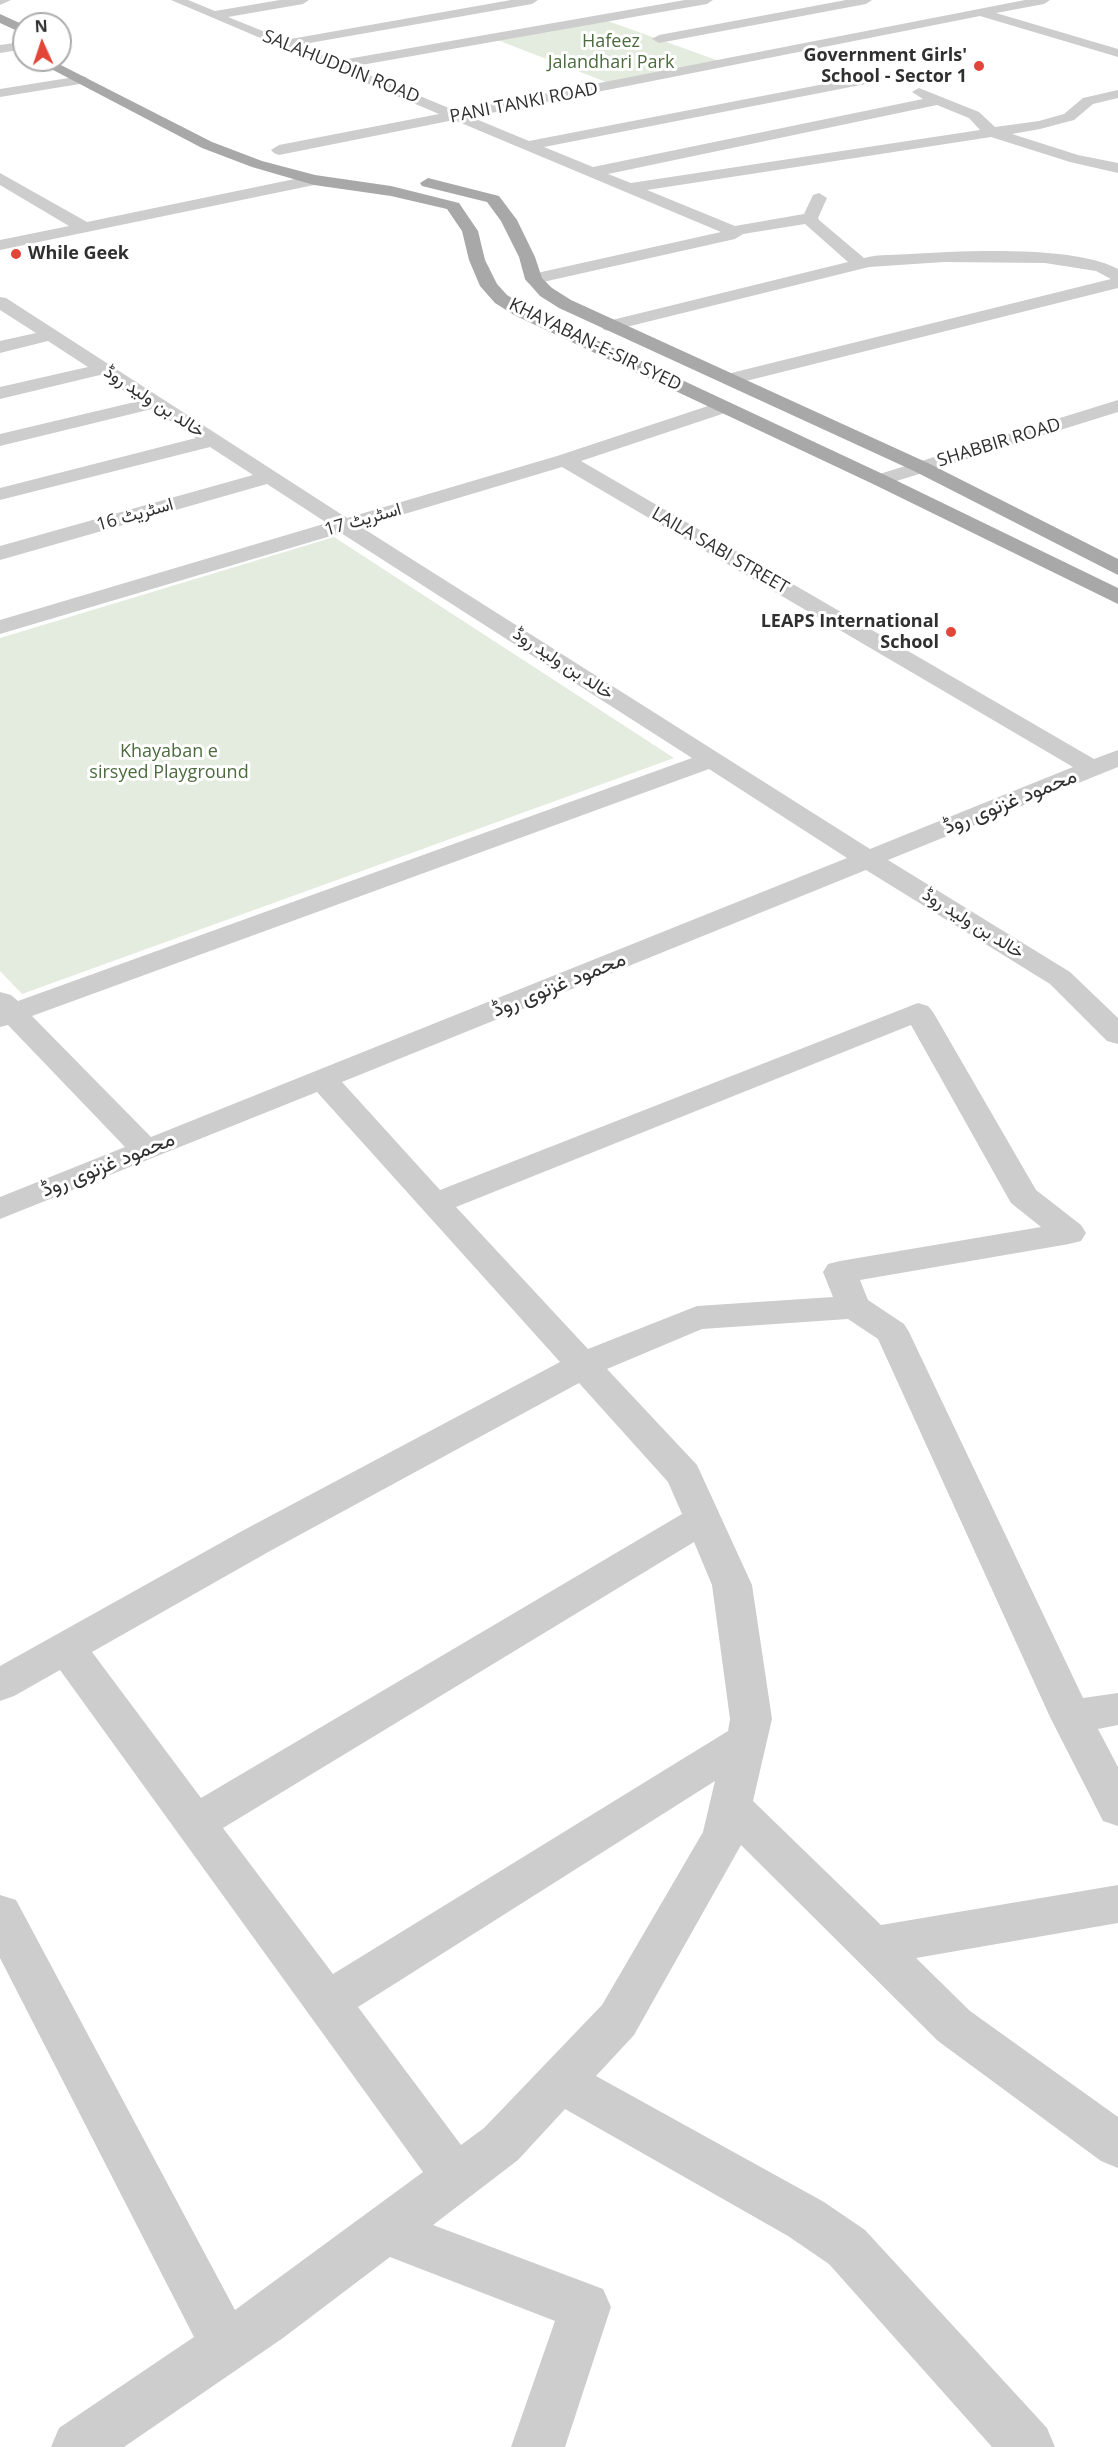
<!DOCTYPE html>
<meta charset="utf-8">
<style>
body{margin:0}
#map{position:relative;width:1118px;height:2447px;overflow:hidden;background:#fff;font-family:"Open Sans",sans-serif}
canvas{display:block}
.north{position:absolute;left:12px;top:12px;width:60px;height:60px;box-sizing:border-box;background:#fff;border:2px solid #acacac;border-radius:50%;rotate:357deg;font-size:16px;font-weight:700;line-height:24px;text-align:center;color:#303030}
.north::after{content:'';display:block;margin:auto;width:21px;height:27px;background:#e14638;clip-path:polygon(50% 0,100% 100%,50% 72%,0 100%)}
</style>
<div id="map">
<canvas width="1118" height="2447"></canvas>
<div class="north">N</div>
</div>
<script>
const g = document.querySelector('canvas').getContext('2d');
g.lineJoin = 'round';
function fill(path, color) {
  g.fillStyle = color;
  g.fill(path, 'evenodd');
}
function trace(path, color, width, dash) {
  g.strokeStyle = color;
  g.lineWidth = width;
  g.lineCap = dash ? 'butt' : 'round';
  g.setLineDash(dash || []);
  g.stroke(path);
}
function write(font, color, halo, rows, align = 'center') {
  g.font = font + ' "Open Sans",Vazirmatn,sans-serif';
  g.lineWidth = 6;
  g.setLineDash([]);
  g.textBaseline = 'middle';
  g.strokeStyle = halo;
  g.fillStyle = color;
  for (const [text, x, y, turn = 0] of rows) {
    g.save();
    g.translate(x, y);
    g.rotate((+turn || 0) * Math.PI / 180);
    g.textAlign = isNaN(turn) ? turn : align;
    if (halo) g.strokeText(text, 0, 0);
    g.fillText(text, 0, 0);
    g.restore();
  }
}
fill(new Path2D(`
 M602,19L725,63L614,85L492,38Z
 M334,537L674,758L22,994L0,971V638Z`), '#e4ecdf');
fill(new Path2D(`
 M0,0H11L0,5Z
 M171,0H188L215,11L280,0H309L303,4L228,17L285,40L511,0H538L532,4L298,45L336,61L685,0H713L707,4L350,67L456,111L1025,0H1050L1044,4L996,13L1118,49V57L980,16L471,117L529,141L876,74L883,78L876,82L544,147L593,167L923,99L912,92L919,88L979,112L995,127L1039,121L1064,114L1083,98L1118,90V98L1093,104L1074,120L1040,129L1012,134L1078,155L1118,163V173L1070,162L991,137L647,190L735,226L804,214L813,195L819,193L827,198L818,218L819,220L864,258C879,254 896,255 911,254C963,251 1073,245 1118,269V288L730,385L723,383L721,379L723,375L1111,279L1096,271L1045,263L944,262L869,267L610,331L604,330L601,326L604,322L848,262L805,224L743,234L735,239L534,284L528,283L525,279L528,275L721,232L454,120L279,155L274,153L271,150L279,145L439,114ZM937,105L969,118L980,130L631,183L608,174Z
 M846,0H872L866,4L659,43L652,39L659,35Z
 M14,43L21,47L19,50L0,53V45Z
 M81,76L86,77L88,80L86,83L0,97V89Z
 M0,173L87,222L314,175L322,180L314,185L0,250V240L69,226L0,185Z
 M0,297L6,298L347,518L557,456L717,403H731L734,407L731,411L581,461L1094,759L1118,750V767L888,860L1070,972L1118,1018V1044L1107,1041L1050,984L866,870L342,1082L440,1190L918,1003L928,1006L933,1012L1036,1190L1081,1225L1086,1233L1081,1241L1069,1244L860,1280L868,1300L904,1324L909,1332L1083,1698L1118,1693V1725L1098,1729L1118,1767V1826L1103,1821L1050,1717L878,1339L848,1319L702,1329L607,1369L697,1465L752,1585L772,1719L753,1801L881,1925L1118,1885V1923L916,1958L970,2011L1118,2117V2168L1101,2161L938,2041L741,1845L634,2035L596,2076L824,2202L865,2230L1047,2428L1055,2447H992L829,2264L788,2236L565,2109L518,2160L433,2225L603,2289L611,2307L565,2447H511L555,2321L390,2257L283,2338L124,2447H51L59,2428L194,2337L0,1958V1895L16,1900L235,2310L423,2172L60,1670L14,1696L0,1701V1666L242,1531L560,1362L317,1092L0,1219V1197L125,1147L8,1025L0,1027V992L11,995L18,1001L692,758L341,533L0,634V620L327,523L267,484L0,560V546L253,475L210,447L0,500V488L196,438L152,409L0,446V434L139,401L100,375L0,399V387L88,367L48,341L0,353V341L36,333L0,310ZM562,467L1073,767L870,849L361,527ZM709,769L847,858L151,1137L32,1016ZM911,1025L1007,1196L1011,1203L1041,1227L840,1261L828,1264L823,1272L833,1297L697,1306L588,1349L456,1207ZM579,1383L668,1482L682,1514L201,1798L92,1652L270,1551ZM694,1542L712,1585L730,1719L728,1731L333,1974L223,1828ZM715,1781L703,1832L602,2005L484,2128L461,2145L358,2007Z
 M1118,400V412L887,484L880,486L873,484L870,480L873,476Z`), '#cdcdcd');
fill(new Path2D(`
 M0,14L24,25V34L0,23Z
 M34,60H51L212,142L262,161L315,175L391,186L459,203L478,231L485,260L497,284L507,295L526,307L887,476L1118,588V604L873,484L514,315L495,303L480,286L469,260L462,231L447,209L391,196L314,185L252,167L202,148Z
 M428,178L499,196L517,220L535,257L542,278L552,288L571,300L928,463L1118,559V575L914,471L559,308L540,296L525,279L519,257L501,221L487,202L422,186L420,183Z`), '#a8a8a8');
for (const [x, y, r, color] of [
 [979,66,6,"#e14638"],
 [16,254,6,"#e14638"],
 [951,632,6,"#e14638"]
]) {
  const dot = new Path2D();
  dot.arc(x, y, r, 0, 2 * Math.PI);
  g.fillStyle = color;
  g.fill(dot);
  trace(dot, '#fff', 2);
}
write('18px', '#4c6b3e', '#fff', [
 ["Hafeez",611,42],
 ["Jalandhari Park",611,63],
 ["Khayaban e",169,752],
 ["sirsyed Playground",169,773]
]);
write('bold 18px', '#303030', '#fff', [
 ["Government Girls'",967,56],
 ["School - Sector 1",967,77],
 ["While Geek",28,254,"left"],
 ["LEAPS International",939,622],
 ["School",939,643]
], 'right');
write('18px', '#303030', '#fff', [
 ["SALAHUDDIN ROAD",341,67,22],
 ["PANI TANKI ROAD",524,103,-11],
 ["KHAYABAN-E-SIR SYED",595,345,26],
 ["خالد بن ولید روڈ",154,402,33],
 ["SHABBIR ROAD",999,443,-17],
 ["اسٹریٹ 16",135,515,-16],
 ["اسٹریٹ 17",363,520,-16],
 ["LAILA SABI STREET",720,551,30],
 ["خالد بن ولید روڈ",563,664,33],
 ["خالد بن ولید روڈ",973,924,32]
]);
write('21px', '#303030', '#fff', [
 ["محمود غزنوی روڈ",1010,802,-22],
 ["محمود غزنوی روڈ",559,985,-22],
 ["محمود غزنوی روڈ",108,1165,-22]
]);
</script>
